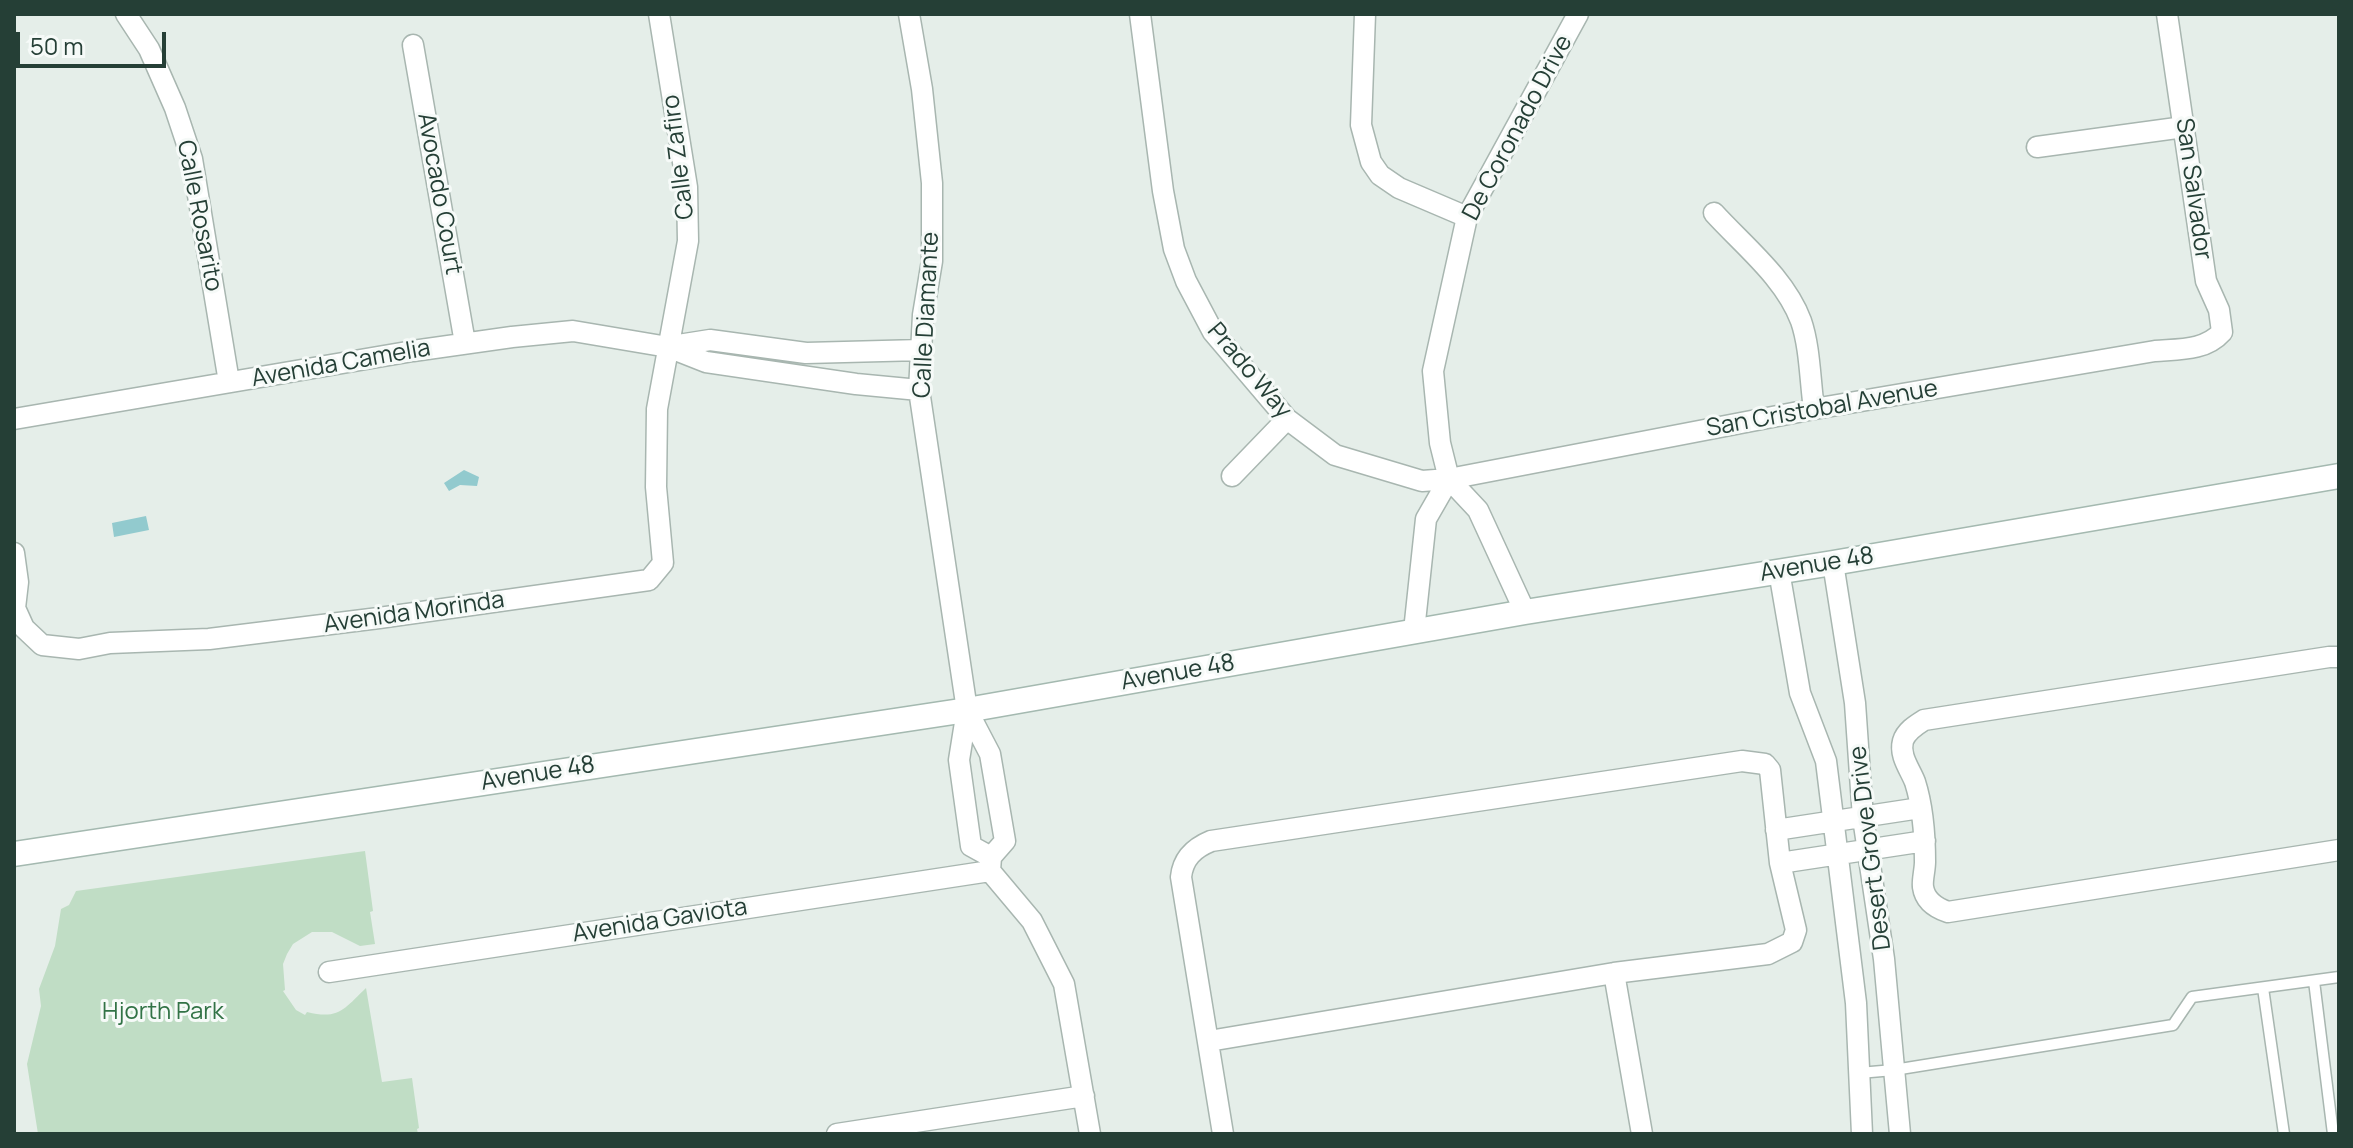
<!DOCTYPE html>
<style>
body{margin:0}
#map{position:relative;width:2353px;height:1148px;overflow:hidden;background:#e5eee9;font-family:Manrope,sans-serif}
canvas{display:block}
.frame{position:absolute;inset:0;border:16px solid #253f36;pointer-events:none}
.scale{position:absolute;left:16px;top:32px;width:150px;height:36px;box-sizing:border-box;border:4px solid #253f36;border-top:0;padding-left:10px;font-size:24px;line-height:28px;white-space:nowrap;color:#253f36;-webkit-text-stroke:6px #f6faf8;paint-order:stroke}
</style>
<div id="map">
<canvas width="2353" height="1148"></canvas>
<div class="frame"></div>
<div class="scale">50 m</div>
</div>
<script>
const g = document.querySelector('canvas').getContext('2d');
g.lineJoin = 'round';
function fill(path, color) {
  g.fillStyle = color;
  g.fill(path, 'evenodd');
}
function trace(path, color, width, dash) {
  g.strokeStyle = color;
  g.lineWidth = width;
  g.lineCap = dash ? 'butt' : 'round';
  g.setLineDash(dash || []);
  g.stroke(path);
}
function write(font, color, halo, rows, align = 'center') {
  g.font = font + ' Manrope,sans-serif';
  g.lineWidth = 6;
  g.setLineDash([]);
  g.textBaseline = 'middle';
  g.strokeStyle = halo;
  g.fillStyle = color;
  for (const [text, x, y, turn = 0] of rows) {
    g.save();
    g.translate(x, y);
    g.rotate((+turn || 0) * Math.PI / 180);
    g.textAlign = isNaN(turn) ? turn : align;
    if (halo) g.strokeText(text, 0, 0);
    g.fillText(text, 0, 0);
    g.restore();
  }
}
fill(new Path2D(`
 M365,851L373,911L370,912L375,944L360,946L332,932H312L293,944L287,954L283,964L285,990L283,991L296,1010L305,1015L307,1012C339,1020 344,1009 366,988L382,1082L412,1078L419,1128L417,1129L418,1134H38L27,1064L41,1006L39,989L55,946L61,909L69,905L76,891Z`), '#c0ddc5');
fill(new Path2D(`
 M464,470L479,477L477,486L460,485L449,491L444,483Z
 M146,516L149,530L114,537L112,523Z`), '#92cace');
const lane = new Path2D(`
 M2314,981L2333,1134
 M2263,988L2284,1134
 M1859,1073L1894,1070L2173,1025L2192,997L2339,977`);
const street = new Path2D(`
 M126,14L149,49L175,108L192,159L229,382
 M909,14L922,89L932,183V261L923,315L919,390L967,710L959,760L971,846L991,857
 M1140,14L1163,191L1174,249L1186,281L1213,332L1287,419L1335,455L1422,481L1449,479L1814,409L2155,351C2179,349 2205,351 2222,332L2219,310L2206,281L2167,14
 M1365,14L1361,125L1371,162L1380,175L1399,188L1467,217
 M413,45L465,343
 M2037,147L2184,127
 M1714,213C1744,246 1785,278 1801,321C1810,347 1810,381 1814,409
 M672,346L710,340L806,353L921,350
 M14,419L413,351L512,337L573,331L668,347L706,362L856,384L919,390
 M1232,476L1287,419
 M14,553L18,582L15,608L24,628L42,645L79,649L110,643L209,639L379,618L649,580L663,563L656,487L657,409L688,241L687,187L659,14
 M1833,563L1855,703L1863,818L1884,959L1900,1134
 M1779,571L1800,693L1826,761L1856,1003L1862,1134
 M1525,612L1478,510L1449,479L1440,443L1433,371L1467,217L1578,14
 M1414,631L1426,519L1449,479
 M2339,657H2329L1924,720C1916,725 1906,731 1903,741C1899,756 1910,769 1915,782C1923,807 1925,837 1925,862C1925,870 1922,880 1923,887C1925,901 1936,908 1948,912L2339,850
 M967,710L990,754L1005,841L991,857L990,871L1032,921L1064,984L1090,1134
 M1776,830L1920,808
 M1780,863L1925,841
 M329,972L990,871
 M1614,973L1642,1134
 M1209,1041L1614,973L1768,954L1792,942L1796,930L1780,863L1770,770L1765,764L1742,761L1211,841C1194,848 1183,858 1181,877L1223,1134
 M837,1134L1084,1096`);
const secondary = new Path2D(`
 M14,854L967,710L1525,612L1833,563L2339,476`);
trace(lane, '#a8b6b0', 13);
trace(street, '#a8b6b0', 23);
trace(secondary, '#a4b9b0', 27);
trace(lane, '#fff', 10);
trace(street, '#fff', 20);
trace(secondary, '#fff', 24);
write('24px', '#253f36', '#f6faf8', [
 ["De Coronado Drive",1518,128,-62],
 ["Calle Zafiro",679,157,-97],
 ["San Salvador",2193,189,82],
 ["Avocado Court",439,194,80],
 ["Calle Rosarito",199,216,79],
 ["Calle Diamante",927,315,-87],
 ["Avenida Camelia",341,364,-10],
 ["Prado Way",1249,371,50],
 ["San Cristobal Avenue",1822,409,-10],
 ["Avenue 48",1817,565,-9],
 ["Avenida Morinda",414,613,-8],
 ["Avenue 48",1178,673,-10],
 ["Avenue 48",538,774,-9],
 ["Desert Grove Drive",1871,848,-97],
 ["Avenida Gaviota",660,921,-9]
]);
write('24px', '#327346', '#f6faf8', [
 ["Hjorth Park",163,1012]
]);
</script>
